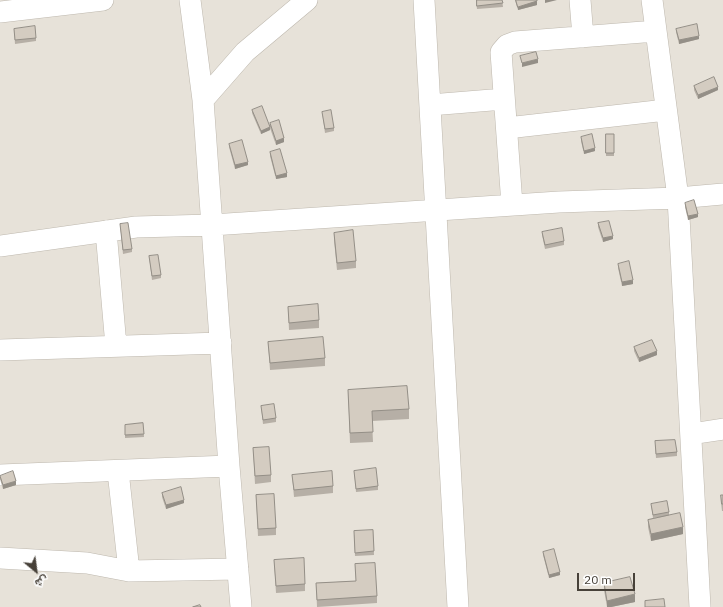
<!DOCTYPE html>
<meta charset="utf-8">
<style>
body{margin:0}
#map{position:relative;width:723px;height:607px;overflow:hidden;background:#f4f1ea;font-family:"IBM Plex Sans",Vazirmatn,sans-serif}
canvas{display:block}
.north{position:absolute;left:16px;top:551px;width:40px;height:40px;-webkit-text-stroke:3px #fff;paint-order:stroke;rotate:151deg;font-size:11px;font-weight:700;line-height:16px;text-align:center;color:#474139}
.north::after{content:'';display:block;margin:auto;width:14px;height:18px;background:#474139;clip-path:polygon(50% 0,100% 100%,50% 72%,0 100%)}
.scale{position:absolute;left:577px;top:573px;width:58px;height:18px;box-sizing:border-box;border:2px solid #474139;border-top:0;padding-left:5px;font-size:12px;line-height:14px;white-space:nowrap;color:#474139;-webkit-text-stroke:3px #fff;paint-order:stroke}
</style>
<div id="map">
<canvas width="723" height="607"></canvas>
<div class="north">ش</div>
<div class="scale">20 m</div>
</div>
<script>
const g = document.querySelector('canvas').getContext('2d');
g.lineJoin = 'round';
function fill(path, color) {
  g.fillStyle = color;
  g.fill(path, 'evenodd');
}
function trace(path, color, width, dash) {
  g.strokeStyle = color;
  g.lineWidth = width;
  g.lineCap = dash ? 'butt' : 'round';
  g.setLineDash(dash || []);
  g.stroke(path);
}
fill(new Path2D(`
 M0,0H723V607H0Z`), '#e7e2d9');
const street = new Path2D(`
 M190,0L203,100L229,466L241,607
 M424,0L458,607
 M580,0L583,37
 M652,0L678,198L700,607
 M0,12L103,0
 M203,100L245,52L307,0
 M430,105L504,99
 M507,128L666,110
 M512,205L501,52L507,45L515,42L656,31
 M106,231L116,346
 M0,246L136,227L212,225L559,202L678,198L723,194
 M0,350L221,343
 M691,434L723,429
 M118,471L129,571
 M0,475L229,466
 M0,558L87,563L129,571L238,569`);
trace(street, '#beb8ae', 22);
trace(street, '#fff', 21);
fill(new Path2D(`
 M476,0H502L503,7L477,9Z
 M515,0H537V5L518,10Z
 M14,29L36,38V41L15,44Z
 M676,29L699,39L679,44L676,32Z
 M694,86L718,90L698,99L694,90Z
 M252,110L270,125V123L284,142L276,145L270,128V130L261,134L252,113Z
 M322,112L334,128V131L325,133Z
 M606,134H614V156H606Z
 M581,137L595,151L584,154L581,141Z
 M229,144L248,165L235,169L229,147Z
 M270,152L287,177L276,179L270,156Z
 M685,203L698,217L688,220L685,207Z
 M598,223L613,239L603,242L598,227Z
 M120,224L132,249V252L123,254Z
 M542,232L564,241V245L545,249L542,235Z
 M334,233L356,261V268L337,270L334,240Z
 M149,256L161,275V278L152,280Z
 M618,264L633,284L622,286L618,268Z
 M288,307L319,320V328L289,330Z
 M268,342L325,358V366L270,370Z
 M634,347L657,355L639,362L634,351Z
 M348,390L409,409V419L372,421L373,442L350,443Z
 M261,406L276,418V422L263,424Z
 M143,423L144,437L125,438V425Z
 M655,445L677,452V456L656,458Z
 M253,448L271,475V482L255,484Z
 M354,471L378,486V490L356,492Z
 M292,475L333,486V493L294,497Z
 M0,476L16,485L3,489L0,479Z
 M162,493L184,503L166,509L162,497Z
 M256,495L276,528V535L258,536Z
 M721,495H723V511H722L721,502Z
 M651,504L669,512V515L683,534L651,541L648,527V520L660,517L653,518Z
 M373,530L374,555L355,556L354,535Z
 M543,552L560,575L549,578L543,555Z
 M274,560L305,584V591L276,593Z
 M355,564L377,596V603L317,607L316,583L356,581Z
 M604,583L635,602L611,607H607L604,590Z`), '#b6afa6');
fill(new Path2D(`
 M545,0H557L545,3Z
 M537,1V5L518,10V7Z
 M699,36V39L679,44V40Z
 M538,59V63L522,67V63Z
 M718,87V90L698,99V95Z
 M270,127V130L261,134V131Z
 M284,138V142L276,145V141Z
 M595,148V151L584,154V151Z
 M248,162V165L235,169V165Z
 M287,173V177L276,179V176Z
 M698,214V217L688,220V216Z
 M613,236V239L603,242V238Z
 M633,280V284L622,286V282Z
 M657,351V355L639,362V358Z
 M16,481V485L3,489V485Z
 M184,500V503L166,509V505Z
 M683,527V534L651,541V534Z
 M560,572V575L549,578V575Z
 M635,594V602L611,607H607V601Z`), '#948f87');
const building = new Path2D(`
 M477,0H502L503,3L477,6Z
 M516,0H537V1L518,7Z
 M697,24L699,36L679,40L676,29Z
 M35,26L36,38L15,40L14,29Z
 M536,52L538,59L522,63L520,56Z
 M714,77L718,87L698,95L694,86Z
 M262,106L270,127L261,131L252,110Z
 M331,110L334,128L325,129L322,112Z
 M279,120L284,138L276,141L270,123Z
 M592,134L595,148L584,151L581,137Z
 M606,134H614V153H606Z
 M242,140L248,162L235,165L229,144Z
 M280,149L287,173L276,176L270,152Z
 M694,200L698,214L688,216L685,203Z
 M609,221L613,236L603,238L598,223Z
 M128,223L132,249L123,250L120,224Z
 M562,228L564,241L545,245L542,232Z
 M353,230L356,261L337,263L334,233Z
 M158,255L161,275L152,276L149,256Z
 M629,261L633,280L622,282L618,264Z
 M318,304L319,320L289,323L288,307Z
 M323,337L325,358L270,363L268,342Z
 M652,340L657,351L639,358L634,347Z
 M407,386L409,409L372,411L373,432L350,433L348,390Z
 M274,404L276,418L263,420L261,406Z
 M143,423L144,434L125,435V425Z
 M675,440L677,452L656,454L655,441Z
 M269,447L271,475L255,476L253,448Z
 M376,468L378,486L356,489L354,471Z
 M13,471L16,481L3,485L0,476Z
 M332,471L333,486L294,490L292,475Z
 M181,487L184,500L166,505L162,493Z
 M274,494L276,528L258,529L256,495Z
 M721,495H723V504H722Z
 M667,501L669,512L653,515L651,504Z
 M680,513L683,527L651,534L648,520Z
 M373,530L374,551L355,553L354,531Z
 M554,549L560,572L549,575L543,552Z
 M304,558L305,584L276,586L274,560Z
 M375,563L377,596L317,600L316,583L356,581L355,564Z
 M630,577L635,594L607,601L604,583Z
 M664,599L665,607H645V601Z
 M200,605L201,607H193Z`);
fill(building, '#d4ccc1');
trace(building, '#948f87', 1);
</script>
